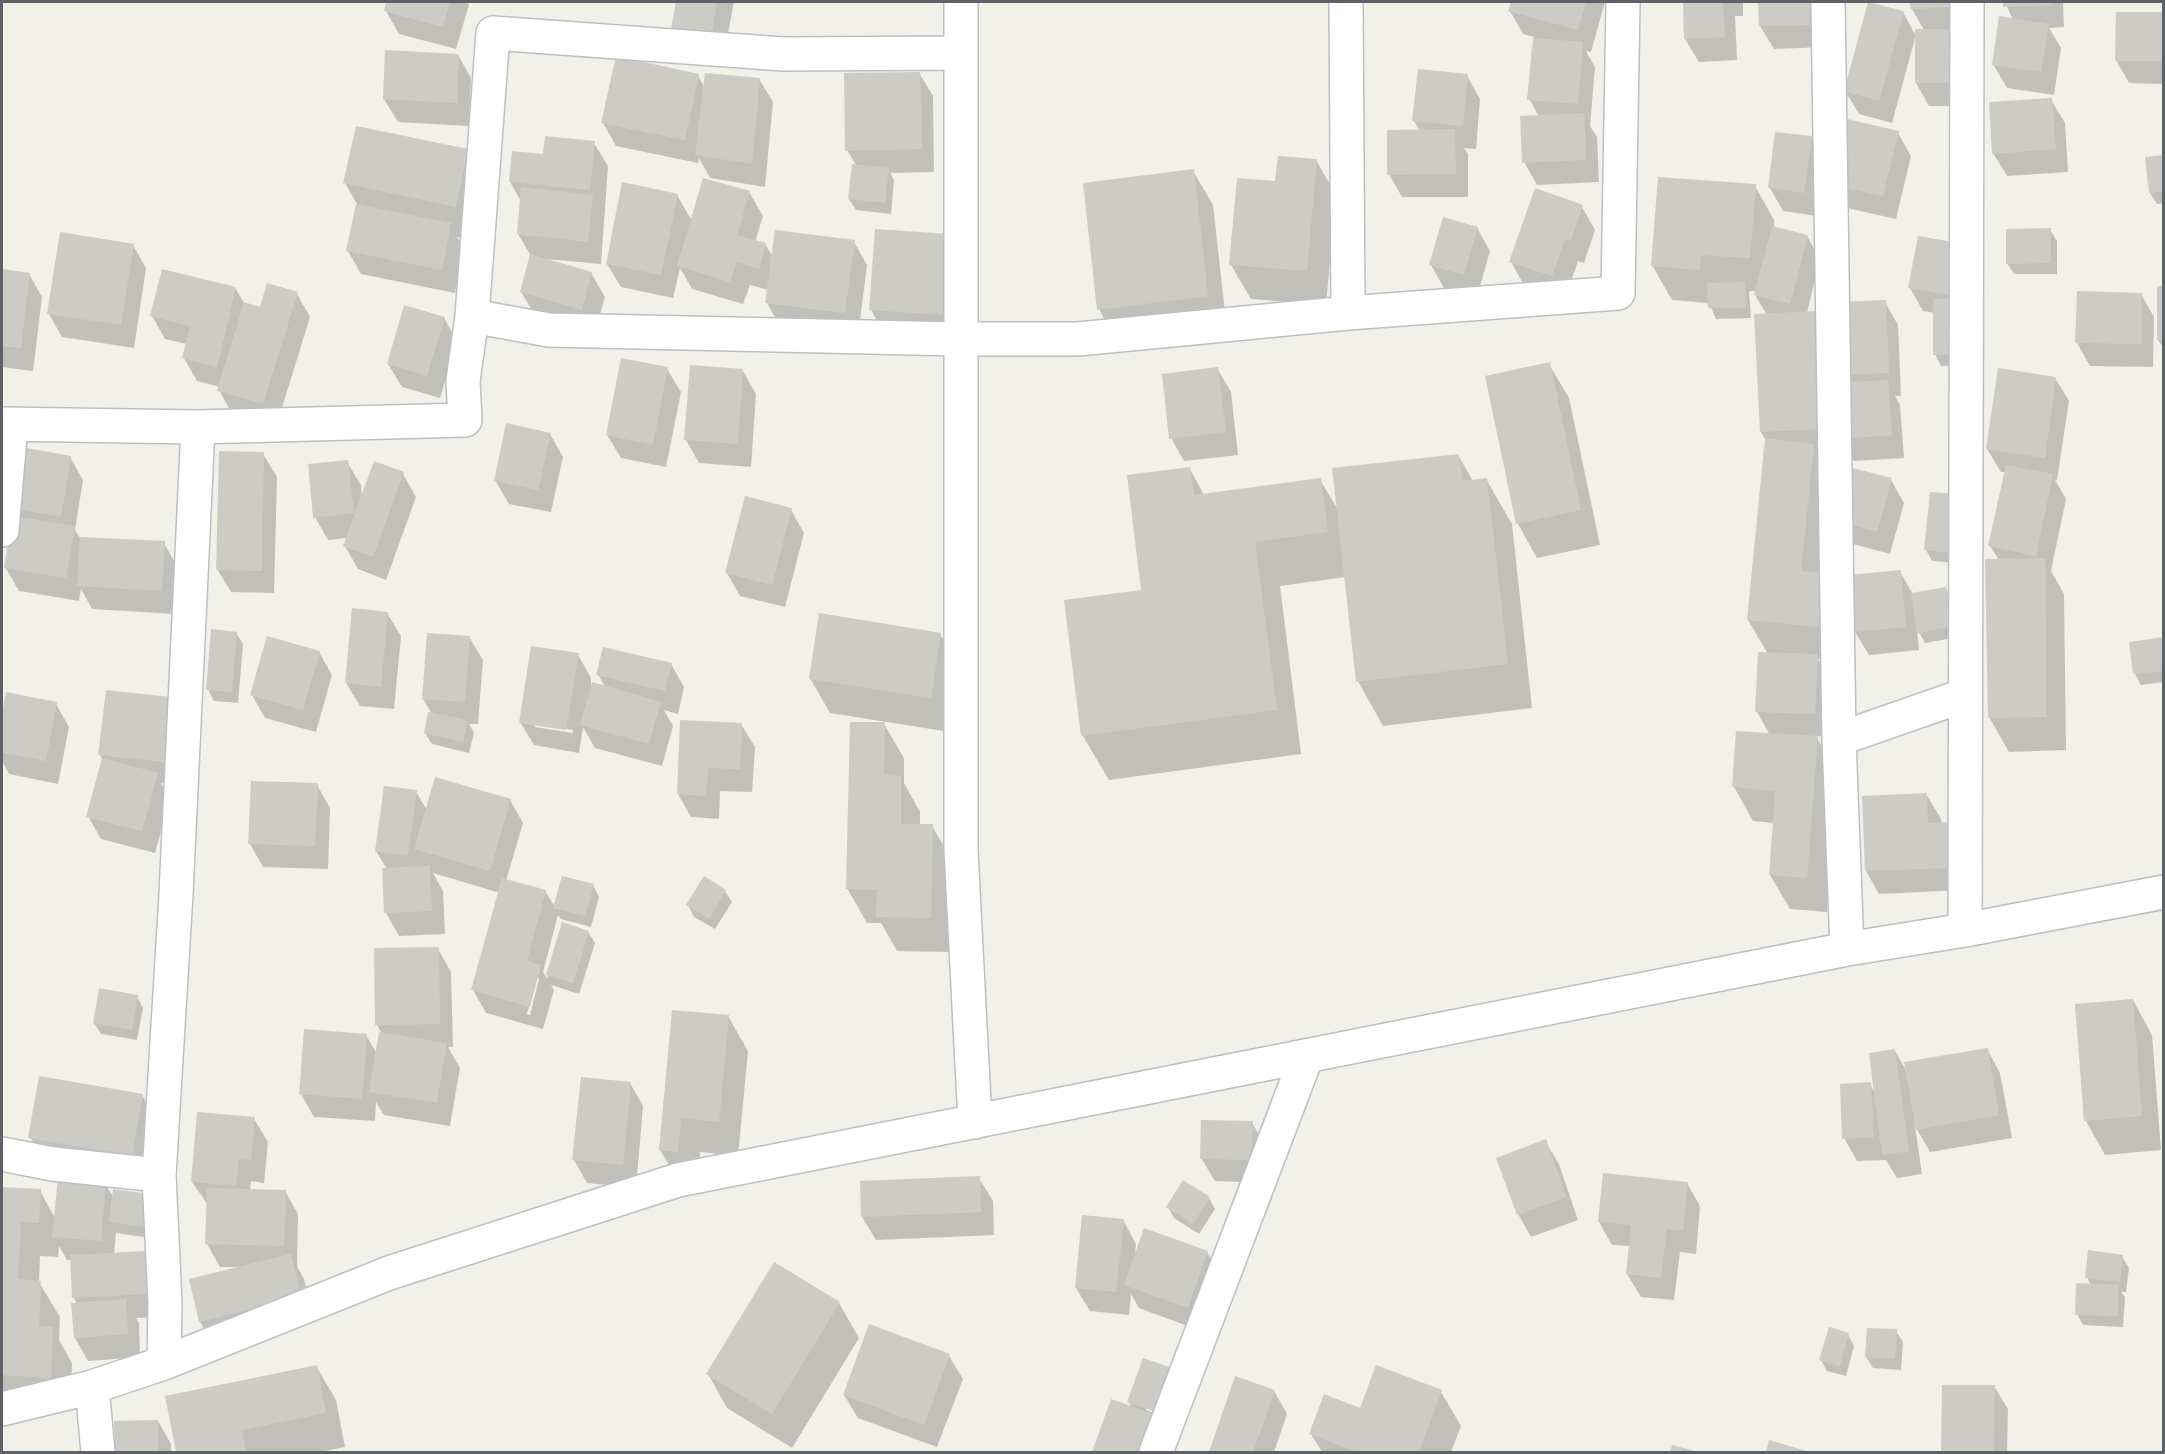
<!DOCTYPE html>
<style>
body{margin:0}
#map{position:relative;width:2165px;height:1454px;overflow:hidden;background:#f1f1e7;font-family:"Nunito Sans",sans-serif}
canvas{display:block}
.frame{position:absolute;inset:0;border:3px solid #5e6168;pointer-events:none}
</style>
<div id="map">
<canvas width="2165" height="1454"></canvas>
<div class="frame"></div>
</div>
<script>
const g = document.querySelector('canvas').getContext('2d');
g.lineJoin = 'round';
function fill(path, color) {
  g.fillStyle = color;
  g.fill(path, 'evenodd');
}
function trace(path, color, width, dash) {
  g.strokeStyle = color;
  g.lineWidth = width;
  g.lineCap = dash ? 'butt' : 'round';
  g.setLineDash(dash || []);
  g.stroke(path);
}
fill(new Path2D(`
 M388,2H467L469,5L456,49L399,34L386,11Z
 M677,2H734L723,59L686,52L672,29Z
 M1513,2H1605L1591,52L1586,51L1595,67L1590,126L1597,137L1599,182L1537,185L1524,162L1539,116L1529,99L1534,37L1523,34L1510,11Z
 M1684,2H1743V16H1735L1737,60L1699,62L1685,39Z
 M1760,2H1825L1826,47L1774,49L1760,26Z
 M1912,2H1969L1978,106H1929L1916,83L1915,38L1892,123L1859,114L1845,91L1903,12L1916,36L1924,30L1912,9Z
 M2005,2H2063L2064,27L2049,28L2061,48L2054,95L2007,88L1993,64L2013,20Z
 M2164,14V84L2129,83L2116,60Z
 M458,55L471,78L469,126L398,122L384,99Z
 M919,73L933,96L934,172L890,173L894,180L891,214L856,210L849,199L856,165L847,150Z
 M698,76L705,88L759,79L773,102L765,187L710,178L699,158L698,163L616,146L603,123Z
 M1467,76L1480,99L1476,149L1464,148L1468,154V197H1402L1389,174L1420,131L1414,121Z
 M2051,100L2065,123L2068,172L2007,176L1993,153Z
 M1898,133L1911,156L1896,219L1847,208L1834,185Z
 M1811,137L1824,161L1817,216L1783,211L1770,188Z
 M594,143L608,166L601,264L545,259L591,273L605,297L595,332L535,315L521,292L531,256L518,234L521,201L510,182L514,152L544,156Z
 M467,151L487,185L475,240L457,237L464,248L455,293L361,274L348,251L357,204L345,183Z
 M2164,157V203L2157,204L2150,193L2147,159Z
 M1316,160L1336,195L1326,305L1251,299L1231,265L1277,182Z
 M1193,171L1213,205L1227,330L1118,344L1099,309Z
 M1755,186L1774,220V228L1807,236L1820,259L1807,313L1838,385L1851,384L1846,375L1885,302L1898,325L1901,396H1895L1900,405L1904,458L1854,461L1840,438L1838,661L1818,659L1830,679L1828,737L1816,736L1837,772L1827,912L1790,909L1770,875L1774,823L1753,821L1734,787L1770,735L1757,712L1768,654L1748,620L1766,441L1761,432L1767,315L1755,295L1756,291H1749L1751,318L1716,319L1709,303L1672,300L1652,265Z
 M749,192L763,216L755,242L765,244L773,257L854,242L867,265L858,336L780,326L767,303L768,290L750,285L743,304L692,289L680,268L673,298L621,287L607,264L677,195L692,221Z
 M1582,207L1595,230L1584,263L1578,261L1565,299L1524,285L1511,262Z
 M1477,228L1490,251L1477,297L1444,288L1431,265Z
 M2050,230L2057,241V274H2014L2007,263Z
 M949,236L956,338L884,333L871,310Z
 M1958,244L1962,365L1941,366L1935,354V313L1923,311L1910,288Z
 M133,245L146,268L134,348L62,337L49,314Z
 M2,271L29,274L42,297L33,371L2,367Z
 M235,288L244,303L261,309L297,294L310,317L276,427L232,414L219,390L220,387L197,381L184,358L187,344L165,339L152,316Z
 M2164,288V349L2158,340Z
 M2141,294L2154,317L2153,367L2090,366L2077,343Z
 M444,318L457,341L440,398L402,387L388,364Z
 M1549,364L1569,398L1600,545L1537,558L1518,524L1487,377Z
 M1217,368L1231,392L1238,455L1184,461L1171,438Z
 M667,369L681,392L666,467L621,458L607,435Z
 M743,371L756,394L751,467L699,463L686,440Z
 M2055,378L2069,401L2057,480H2055L2066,499L2051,571L2064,594L2066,750L2009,752L1989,717L1999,560L1990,546L2005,472H2001L1987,449Z
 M550,434L563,457L551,512L509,504L495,480Z
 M263,454L277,477L274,593L231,592L217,569Z
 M1458,455L1473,481L1486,479L1512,524L1532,708L1383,726L1358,681L1346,577L1280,586L1301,754L1109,780L1083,736L1190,469L1204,495L1320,480L1339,511Z
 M70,457L83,480L75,530L80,538L164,543L177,566L175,614L92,609L81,589L79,601L19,591L5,567L14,518L2,528Z
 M347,462L361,485L362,498L403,474L416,497L386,580L358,569L345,546L347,538L328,540L315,517Z
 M1891,480L1904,503L1890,554L1853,544L1840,521Z
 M1931,494L1958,563L1932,561L1926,550Z
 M791,510L804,533L785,607L740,596L727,573Z
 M1900,572L1913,594L1946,589L1952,600L1959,637L1925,643L1917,629L1919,650L1869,655L1855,632Z
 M387,613L401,636L394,709L360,706L346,683Z
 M236,633L243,644L238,703L214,701L208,690Z
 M940,634L960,668L950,732L830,713L810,678Z
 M469,637L483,660L478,724H469L474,733L469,753L432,744L425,733L432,714L423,699Z
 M2164,639V682L2141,685L2135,674Z
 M319,652L332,675L316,732L265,718L252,695Z
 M578,655L591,678V692L605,687L598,674L671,664L684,687L678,714L664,710L673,726L662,766L595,748L583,727L579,753L534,745L520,722ZM535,724L573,730V733L535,727Z
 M7,694L56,704L69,727L58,784L9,774L2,761V721Z
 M170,698L177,784L161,783L170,798L155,853L101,839L88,816L103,760L100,755Z
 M741,724L755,747L752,792L720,791L719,819L691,817L678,794Z
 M884,724L904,758V783L920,812V826H932L952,860L949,952L897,951L881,923H867L847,888Z
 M317,785L330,808L328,869L263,867L250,844Z
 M416,792L427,810L510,800L523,823L506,881L545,891L555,907L593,885L599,897L591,927L561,919L558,915L543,972L547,978L563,924L588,932L595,943L579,994L551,985L554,990L543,1029L486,1013L473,990L500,893L433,873L443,891L445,934L399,936L386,913L384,869H387L376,851ZM537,976L539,979L530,1015L527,1014Z
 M1926,794L1940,817L1963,890L1879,894L1866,871Z
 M725,891L732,902L715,929L694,917L688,905Z
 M438,949L451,972L453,1047H448L460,1068L450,1126L384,1115L376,1102L375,1121L314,1117L301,1094L366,1035L377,1054L382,1034L377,1025Z
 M137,997L143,1008L137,1040L101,1034L94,1023Z
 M2133,1000L2152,1035L2161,1150L2105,1155L2086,1121Z
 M728,1016L748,1051L738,1156L700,1152L697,1186L680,1184L660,1150Z
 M1987,1049L2000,1073L2012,1138L1930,1152L1915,1126L1922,1174L1897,1178L1886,1160L1857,1161L1844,1138L1870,1084L1875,1093L1895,1051L1907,1072Z
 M630,1083L643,1106L636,1188L587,1183L574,1160Z
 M142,1095L155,1118L145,1178L43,1160L30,1137Z
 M254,1119L268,1142L264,1183L251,1181L250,1190L285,1191L298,1214L297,1266L304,1279L314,1320L214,1345L200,1322L190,1281L240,1267H220L207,1244L208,1205L192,1182Z
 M1252,1123L1266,1146L1264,1183L1215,1181L1201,1158Z
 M1545,1141L1559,1164L1578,1220L1531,1237L1518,1214Z
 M979,1178L993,1201L994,1235L876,1240L862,1217Z
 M1687,1183L1700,1206L1696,1254L1680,1252L1674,1300L1641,1297L1627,1274L1630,1246L1612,1245L1599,1222Z
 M105,1184L114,1198L149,1196L151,1238L116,1233L114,1255L144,1253L157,1276L160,1317L136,1318L139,1323L140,1357L88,1361L75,1338L77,1304L74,1298L72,1260H67L59,1246L58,1257L40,1256L39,1282L60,1317L59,1340L72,1363L70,1411L2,1408V1189L40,1191L55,1218Z
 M1209,1198L1215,1209L1199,1234L1174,1218L1168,1207Z
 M1123,1220L1136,1244L1135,1253L1207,1252L1221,1275L1201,1331L1139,1308L1131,1294L1129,1315L1090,1311L1076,1288Z
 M2122,1257L2129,1268L2126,1292H2121L2125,1297L2123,1327L2083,1325L2077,1314L2091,1285L2087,1277Z
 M774,1264L839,1303L859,1338L792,1448L727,1408L708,1374Z
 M1896,1331L1903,1342L1901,1370L1873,1368L1866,1357Z
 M1848,1335L1854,1346L1846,1376L1827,1371L1821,1360Z
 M949,1356L963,1379L937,1447L858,1418L844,1395Z
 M1144,1359L1180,1372L1193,1395L1178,1438L1168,1434L1172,1441L1167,1452H1094L1112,1401L1132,1408L1129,1402ZM1146,1407L1172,1417L1171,1419L1146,1410Z
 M316,1366L336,1400L345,1447L320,1452H178L167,1397Z
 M1236,1378L1274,1391L1287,1414L1274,1452H1210Z
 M1943,1386H1994L2008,1409L2007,1452H1943Z
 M1441,1392L1461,1426L1451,1452H1322L1311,1434L1361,1410Z
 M158,1421L171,1444V1452H116L115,1423Z
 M1770,1442L1807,1452H1767Z`), '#0003');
fill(new Path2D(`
 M386,2H450L443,27L384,11Z
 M676,2H717L711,37L671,29Z
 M1511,2H1586L1578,30L1508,11Z
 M1683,2H1723L1725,37L1684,39Z
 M1758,2H1813V25L1759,26Z
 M1868,2L1904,11L1879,101L1844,91Z
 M1910,2H1959V7L1910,9Z
 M2003,2H2052V5L2003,7Z
 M2116,12H2164V61H2115Z
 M1999,16L2049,24L2041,72L1992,65Z
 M1915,29H1966V83H1915Z
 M1533,38L1583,42L1578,104L1527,100Z
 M385,50L459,54L457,103L383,99Z
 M616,56L699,74L685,140L601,123Z
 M1418,69L1468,74L1463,126L1412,121Z
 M920,72L922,149L845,151L844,73Z
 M705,73L760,78L752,164L695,155Z
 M2052,98L2056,149L1992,154L1989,102Z
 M1584,113L1586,160L1522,163L1520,116Z
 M1847,119L1899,131L1883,196L1832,185Z
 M356,126L468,149L456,207L343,183Z
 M1455,129L1456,174L1387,175V130Z
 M1775,132L1812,136L1804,193L1768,188Z
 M545,136L595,141L590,190L509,182L512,151L543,154Z
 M2164,155V192L2149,193L2145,157Z
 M1278,156L1317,159L1307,271L1229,265L1237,178L1275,181Z
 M852,164L889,168L885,203L848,199Z
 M1194,169L1208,296L1097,310L1083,183Z
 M1658,177L1756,184L1750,258L1701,255L1700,270L1651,266Z
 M703,178L750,191L737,235L766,243L759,269L737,262L730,282L677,266Z
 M622,182L678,194L661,275L606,264Z
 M521,187L593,195L588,242L517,234Z
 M1535,188L1583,205L1571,240L1565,239L1552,276L1509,262Z
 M356,204L451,223L442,270L346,251Z
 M1443,217L1478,227L1464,275L1429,265Z
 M1772,226L1808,235L1790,304L1754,295Z
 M2051,228V263L2006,264V229Z
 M875,229L950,234L944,315L869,310Z
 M775,230L855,240L845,313L765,303Z
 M60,232L134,244L121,325L47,314Z
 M1918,236L1959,243L1949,295L1908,288Z
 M530,254L592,272L582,310L520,292Z
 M2,269L30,273L21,348L2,346Z
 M162,269L236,287L217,367L182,358L190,326L150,316Z
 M1745,282L1746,308H1708L1707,283Z
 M267,283L298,292L263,404L217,391L244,302L260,307Z
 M2157,286H2164V340H2157Z
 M2077,291L2142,293L2141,344L2075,343Z
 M1933,299H1957V354L1933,355Z
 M1886,300L1889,373L1845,375L1841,302Z
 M404,305L445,317L427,376L387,364Z
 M1817,311L1822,429L1760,432L1754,314Z
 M621,358L668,367L653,445L606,435Z
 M1550,362L1581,510L1516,524L1485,376Z
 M690,365L743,369L738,444L684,440Z
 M1218,367L1226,432L1169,439L1162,374Z
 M1998,368L2056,377L2045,458L1986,449Z
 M1888,380L1892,435L1839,439L1835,383Z
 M506,423L551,433L538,490L494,481Z
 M1765,438L1814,444L1801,571L1824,573L1818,627L1747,620Z
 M21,447L71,456L61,517L11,508Z
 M219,451L264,452L262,571L216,570Z
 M1459,454L1462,481L1487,478L1508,664L1356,682L1332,468Z
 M348,460L354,513L313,518L308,464Z
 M374,461L404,472L373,557L343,546Z
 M2006,465L2053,474L2036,556L1988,546Z
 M1190,467L1194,495L1321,478L1328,532L1255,542L1277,710L1081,736L1064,600L1141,590L1127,475Z
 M1853,468L1892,478L1877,532L1838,521Z
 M1930,492L1958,494L1952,553L1924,550Z
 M745,496L792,508L772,585L725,573Z
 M12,516L75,526L66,578L4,568Z
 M80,537L165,541L162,591L77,586Z
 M2045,558L2047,717L1988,718L1985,559Z
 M1901,570L1906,627L1854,632L1849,575Z
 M1946,587L1954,626L1917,633L1911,593Z
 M352,608L388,612L381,687L345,683Z
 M819,613L941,633L931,698L809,679Z
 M211,629L237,632L232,692L206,690Z
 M427,633L470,636L465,702L422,699Z
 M267,636L320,651L303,710L250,695Z
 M2164,637V671L2133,674L2129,642Z
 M531,646L579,653L566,730L519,723Z
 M603,647L672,663L665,691L596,675Z
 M1758,652L1818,654L1815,714L1755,712Z
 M592,682L661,702L649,744L580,725Z
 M106,690L171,697L165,762L98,755Z
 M6,692L57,702L46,761L2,753V713Z
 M428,712L468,720L463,742L424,733Z
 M680,720L742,723L740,769L708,768L706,796L677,794Z
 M850,722H885L884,775L901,776V824H933L931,918L876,917L877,890L846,889Z
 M1736,731L1818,736L1807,878L1769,875L1775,791L1732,787Z
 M102,758L158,773L142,831L86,817Z
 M435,777L511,799L490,871L414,849Z
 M251,781L318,783L315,846L248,844Z
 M384,786L417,790L408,856L375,851Z
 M1927,793L1928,823L1949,822L1950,868L1865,871L1862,796Z
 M430,866L432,911L384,913L382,868Z
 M562,876L594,884L585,916L553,908Z
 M704,876L726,890L709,919L686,905Z
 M502,878L546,890L527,961L541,965L530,1007L471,990Z
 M562,922L589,931L573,983L546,975Z
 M439,947L440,1024L375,1025L374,948Z
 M99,988L138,995L132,1030L93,1023Z
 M2133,999L2142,1116L2084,1121L2075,1004Z
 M672,1010L729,1015L719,1122L681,1118L678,1152L659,1150Z
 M304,1029L367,1034L362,1099L299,1094Z
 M379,1032L447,1043L437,1103L369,1092Z
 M1988,1048L1999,1115L1916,1130L1904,1062Z
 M1895,1049L1909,1151L1882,1155L1869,1053Z
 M39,1076L143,1094L132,1156L28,1138Z
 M581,1077L631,1082L623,1165L572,1160Z
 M1871,1082L1874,1137L1842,1139L1840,1084Z
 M197,1112L255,1117L251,1160L239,1159L236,1186L191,1182Z
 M1201,1120L1253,1121L1251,1160L1200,1159Z
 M1546,1139L1566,1197L1517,1215L1496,1158Z
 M1603,1173L1688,1182L1683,1231L1667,1229L1661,1278L1626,1274L1631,1225L1598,1222Z
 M980,1176L981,1212L861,1217L860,1181Z
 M58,1178L106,1182L101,1241L52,1237Z
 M1183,1180L1210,1197L1193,1224L1166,1207Z
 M2,1187L41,1189L39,1223L21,1222L18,1279L41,1281L39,1326L53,1327L51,1378L2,1375Z
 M207,1188L286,1190L284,1246L205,1244Z
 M113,1189L150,1194L145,1227L109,1222Z
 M1082,1215L1124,1219L1116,1292L1075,1288Z
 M1144,1228L1208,1251L1188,1308L1124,1285Z
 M2088,1250L2123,1255L2120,1282L2085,1278Z
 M145,1251L148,1294L72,1298L70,1255Z
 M291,1254L302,1297L199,1322L189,1279Z
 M774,1262L840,1302L772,1414L706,1374Z
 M2076,1283L2119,1285L2118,1316L2075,1315Z
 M126,1299L128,1334L74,1338L71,1303Z
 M869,1324L950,1354L924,1425L843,1395Z
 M1829,1327L1849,1333L1840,1366L1819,1360Z
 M1867,1328L1897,1329L1895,1359L1865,1357Z
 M1143,1358L1181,1371L1165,1415L1127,1402Z
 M317,1365L326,1413L242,1430L246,1452H176L165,1396Z
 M1376,1365L1442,1390L1419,1452H1357L1309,1434L1324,1394L1360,1408Z
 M1235,1376L1275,1390L1253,1452H1209Z
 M1942,1385H1995L1994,1452H1941Z
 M1111,1399L1159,1416L1146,1452H1092Z
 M158,1420L159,1452H115L114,1421Z
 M1769,1440L1810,1452H1766Z
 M1672,1445L1699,1452H1670Z`), '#cccbc4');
const minor = new Path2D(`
 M961,2V851L975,1122
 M1346,2L1348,313
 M1828,2L1839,739L1847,949
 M472,316L493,33L783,54L961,53
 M2,424L198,427L465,420L463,381L472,316L549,330L959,339H1078L1348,313L1618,293L1623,2
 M2,530L11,425
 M1839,739L1965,695
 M1965,930L1967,2
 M2,1154L53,1164L159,1175
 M164,1363L165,1303L159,1175L176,894L198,427
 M92,1387L98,1452
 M2,1409L92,1387L164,1363L389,1273L678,1180L1847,949L1965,930L2164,892
 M1156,1452L1306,1058`);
trace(minor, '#bebfc6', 36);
trace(minor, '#fff', 33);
</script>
